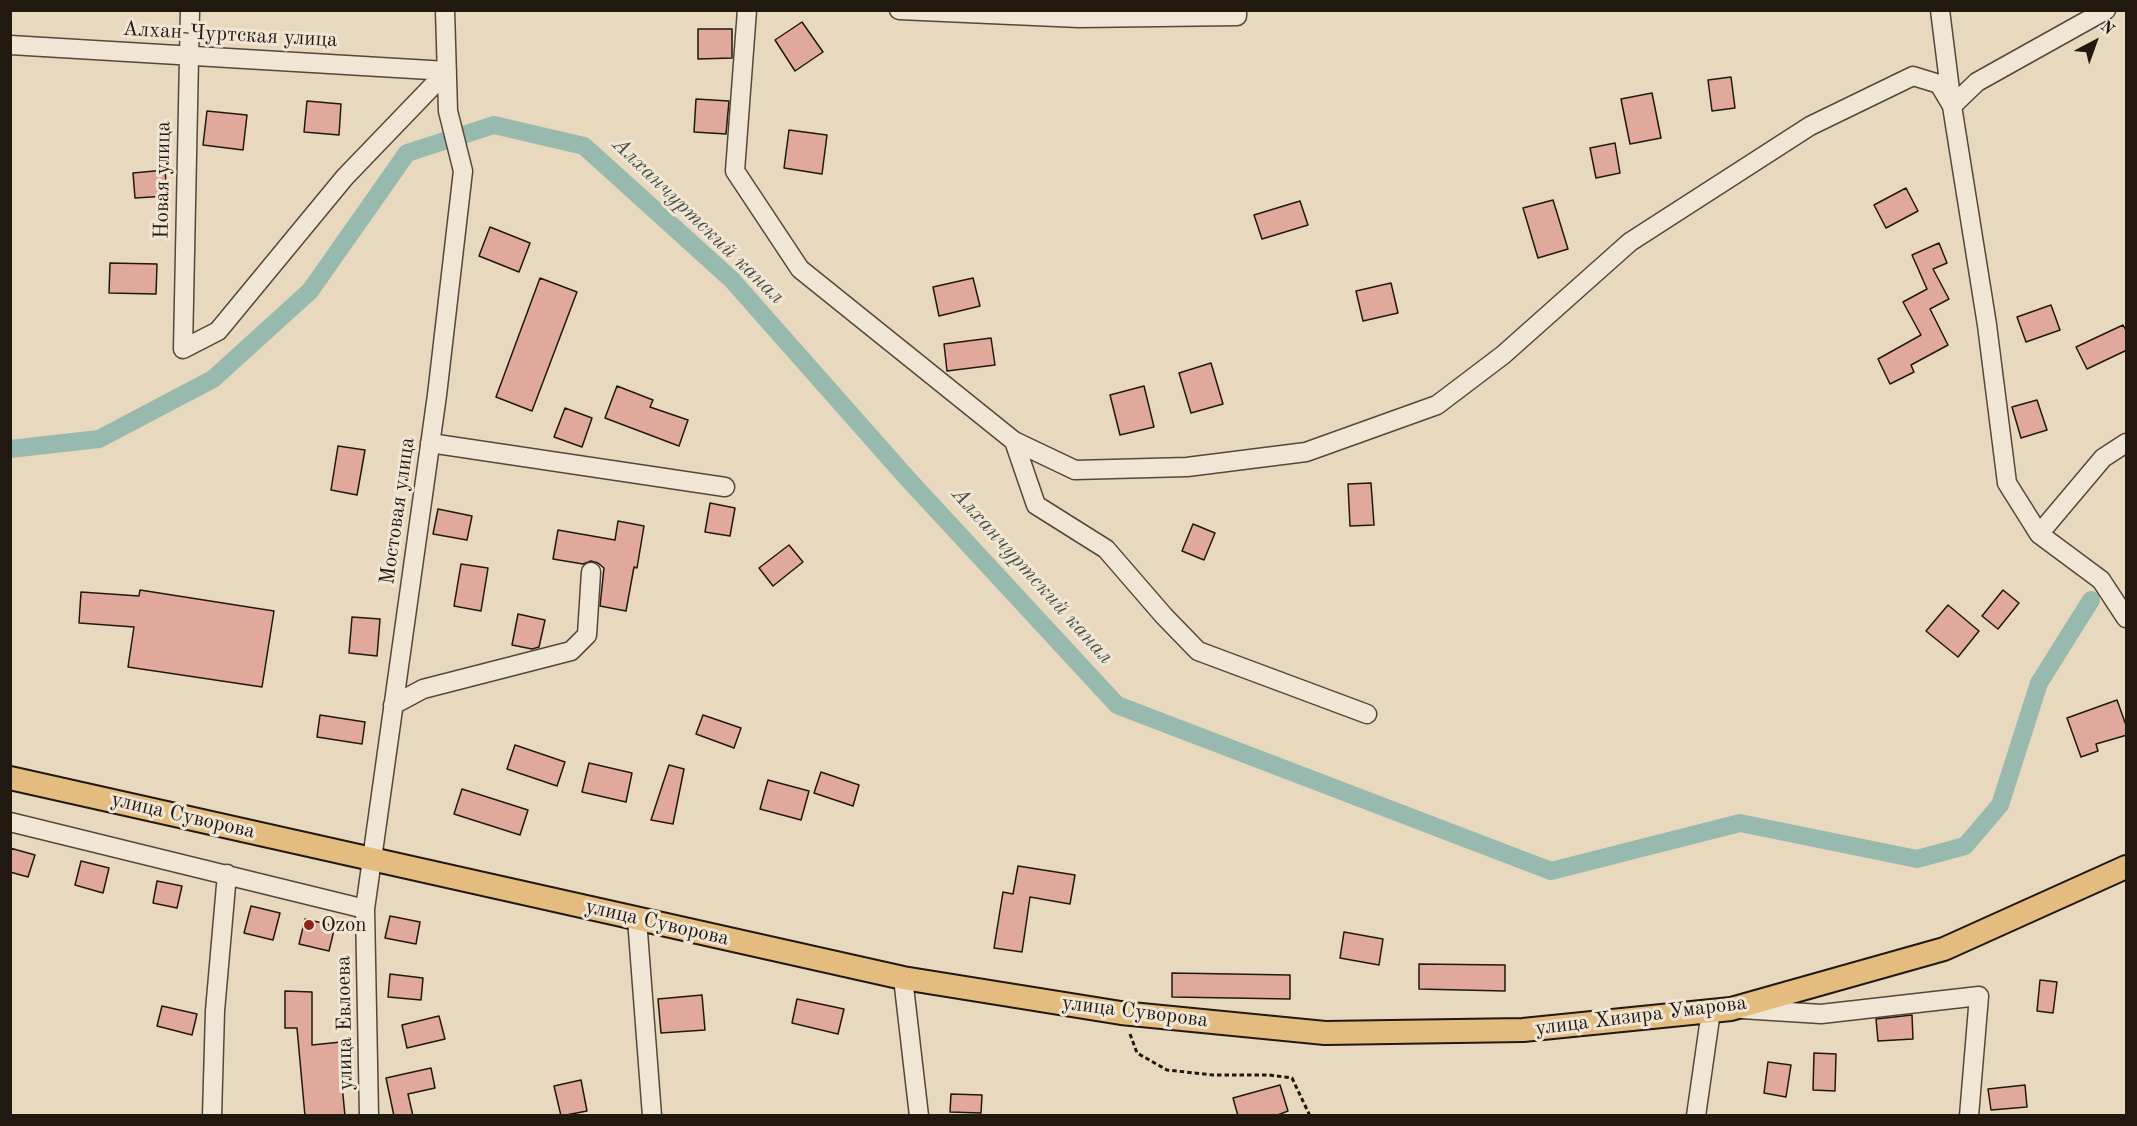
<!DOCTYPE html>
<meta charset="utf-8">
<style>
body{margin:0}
#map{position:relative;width:2137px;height:1126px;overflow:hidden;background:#e8d8be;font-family:"Old Standard TT",serif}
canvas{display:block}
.frame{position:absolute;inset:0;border:12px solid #21180f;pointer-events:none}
.north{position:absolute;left:2065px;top:12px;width:60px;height:60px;-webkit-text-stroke:4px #f0e6d5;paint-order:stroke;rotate:41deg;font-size:16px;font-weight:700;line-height:24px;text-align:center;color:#21180f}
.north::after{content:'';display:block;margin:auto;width:21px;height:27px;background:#21180f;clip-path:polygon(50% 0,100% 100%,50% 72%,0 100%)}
</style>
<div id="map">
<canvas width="2137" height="1126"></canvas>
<div class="frame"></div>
<div class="north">N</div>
</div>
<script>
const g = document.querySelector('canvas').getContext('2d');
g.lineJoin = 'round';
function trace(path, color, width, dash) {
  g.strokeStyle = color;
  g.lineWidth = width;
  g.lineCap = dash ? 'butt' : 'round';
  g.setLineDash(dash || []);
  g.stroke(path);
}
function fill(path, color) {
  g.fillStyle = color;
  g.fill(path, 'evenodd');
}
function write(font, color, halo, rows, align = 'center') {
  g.font = font + ' "Old Standard TT",serif';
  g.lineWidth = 6;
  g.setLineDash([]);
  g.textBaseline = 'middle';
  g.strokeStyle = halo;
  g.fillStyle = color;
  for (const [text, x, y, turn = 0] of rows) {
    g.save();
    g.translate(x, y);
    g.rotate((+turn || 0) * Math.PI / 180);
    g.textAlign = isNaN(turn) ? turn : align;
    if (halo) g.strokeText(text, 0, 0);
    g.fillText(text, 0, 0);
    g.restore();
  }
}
trace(new Path2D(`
 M10,449L99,439L213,379L310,291L407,153L494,125L584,146L732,280L907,478L1117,705L1551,871L1740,823L1917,859L1965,846L2000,805L2039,683L2091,600`), '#98baae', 18);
const building = new Path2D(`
 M802,22L823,52L795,71L775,40Z
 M698,29H732V58L698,59Z
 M1731,77L1735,108L1712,111L1708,80Z
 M1652,93L1661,138L1630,144L1621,99Z
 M696,99L729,101L726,134L694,132Z
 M307,101L341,104L339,135L304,132Z
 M207,111L247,115L243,150L203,145Z
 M789,130L827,135L822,174L784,168Z
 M1615,143L1620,173L1596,178L1590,148Z
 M165,170L167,196L135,198L133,173Z
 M1906,188L1918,211L1886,228L1874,205Z
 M1553,200L1568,249L1538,258L1523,208Z
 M1300,201L1308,225L1262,239L1254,215Z
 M490,227L530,243L519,272L479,256Z
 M1939,243L1947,263L1933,269L1949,299L1930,309L1948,345L1911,365L1914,372L1890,384L1878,359L1921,335L1903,302L1927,289L1912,255Z
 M110,263L157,264L156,294L109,293Z
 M540,278L577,292L532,411L496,397Z
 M973,278L980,306L939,316L933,287Z
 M1391,283L1398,313L1363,321L1356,291Z
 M2051,305L2060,330L2026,342L2017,317Z
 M2123,325L2127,332V350L2087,369L2076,347Z
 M991,338L995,365L947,371L944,344Z
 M1211,363L1223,404L1191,413L1179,373Z
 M617,386L653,400L650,407L688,420L679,446L605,418Z
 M1144,386L1154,427L1120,435L1110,395Z
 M2037,400L2047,430L2021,438L2012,407Z
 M565,408L592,418L582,447L554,437Z
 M338,446L365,450L357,495L331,490Z
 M1371,483L1374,525L1350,526L1348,484Z
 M710,503L735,508L730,536L705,532Z
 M438,509L472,516L467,540L433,534Z
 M618,521L644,526L637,568L634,567L626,611L600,606L604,568L598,563L591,561L583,564L553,559L558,530L615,540Z
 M1193,524L1215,533L1204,560L1182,551Z
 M789,545L803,562L773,586L759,568Z
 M461,564L488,568L481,611L454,606Z
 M140,590L274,611L262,687L128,667L134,627L79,623L81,592L139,596Z
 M2003,590L2019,603L1998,629L1982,616Z
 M1948,605L1979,631L1958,657L1926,631Z
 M518,614L545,620L539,647L532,649L512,645Z
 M352,617L380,619L377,656L349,653Z
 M2117,700L2127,728V735L2096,744L2098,751L2081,757L2067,718Z
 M320,715L365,722L362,744L317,737Z
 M703,715L741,728L734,748L696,734Z
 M515,745L565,762L557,786L507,769Z
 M589,763L632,773L626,802L582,792Z
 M669,765L684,769L673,824L651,820Z
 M821,772L859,785L853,806L814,793Z
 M768,780L809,791L801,820L760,809Z
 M462,789L528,810L520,835L454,814Z
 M10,848L35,855L28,877L10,872Z
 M81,861L109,868L103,893L75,885Z
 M1018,866L1075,875L1070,904L1030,897L1022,952L994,948L1003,892L1013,894Z
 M157,881L182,886L177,908L153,903Z
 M251,906L280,913L273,940L244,933Z
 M390,916L420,922L416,944L385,938Z
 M305,919L335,926L329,951L299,944Z
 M1344,932L1383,939L1379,965L1340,958Z
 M1419,964L1505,965V991L1419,989Z
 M1172,973L1290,975V999L1172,997Z
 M390,974L423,978L421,1000L388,997Z
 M2040,980L2057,982L2053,1013L2037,1011Z
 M285,991L312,992V1045L341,1042L344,1073L341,1074L345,1116H305L297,1028H285Z
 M702,995L705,1030L661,1033L658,999Z
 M797,999L844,1009L838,1034L792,1023Z
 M162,1006L197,1014L192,1035L157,1026Z
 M1912,1015L1913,1039L1878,1041L1876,1019Z
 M439,1016L445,1039L407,1048L402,1025Z
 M1814,1053L1836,1054L1835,1091L1813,1090Z
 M1768,1062L1791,1065L1786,1097L1764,1093Z
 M431,1068L435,1088L408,1094L413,1116H394L386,1078Z
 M581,1080L587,1111L561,1116L554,1086Z
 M1280,1085L1288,1111L1275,1116H1238L1233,1098Z
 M2025,1085L2027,1107L1991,1110L1988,1089Z
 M951,1094L982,1095L981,1113L950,1112Z`);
fill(building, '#e0a99c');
trace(building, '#21180f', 1.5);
const minor = new Path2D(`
 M190,10L183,349L218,331L345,177L447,71
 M747,10L735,171L800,269L1014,441L1075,470L1187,467L1306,452L1437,405L1503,355L1630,242L1810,126L1913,76L1939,84L1952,106L1987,325L2007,483L2039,534L2101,580L2126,618
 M899,10L1079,18L1237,16V10
 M1940,10L1952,106L1977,82L2106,10
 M10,45L447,71
 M1014,441L1036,505L1106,549L1164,616L1198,651L1367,714
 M430,443L725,487
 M2039,534L2103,458L2126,443
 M393,705L423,689L571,651L587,635L591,572
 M10,822L365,909
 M637,919L652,1116
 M903,978L919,1116
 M1741,1009L1821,1014L1979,996L1969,1116
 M212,1116L215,1011L227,874
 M369,1116L365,909L437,395L463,171L448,111L445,10
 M1696,1116L1711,1011`);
const major = new Path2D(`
 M10,778L903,978L1121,1013L1325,1033L1523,1030L1731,1009L1944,949L2126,867`);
trace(minor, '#53483b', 21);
trace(major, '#21180f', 26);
trace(new Path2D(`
 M1130,1034L1137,1053L1167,1070L1213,1075H1269L1292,1078L1310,1116`), '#21180f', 3, [4.5, 3]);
trace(minor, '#f0e6d5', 18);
trace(major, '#e4bc7f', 22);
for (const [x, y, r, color] of [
 [309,925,6,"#8f2418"]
]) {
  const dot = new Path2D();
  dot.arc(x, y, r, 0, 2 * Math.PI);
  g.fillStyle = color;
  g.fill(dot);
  trace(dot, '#f0e6d5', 2);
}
write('21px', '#21180f', '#f0e6d5', [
 ["Алхан-Чуртская улица",230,35,3],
 ["Новая улица",163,180,-89],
 ["Мостовая улица",398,511,-82],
 ["улица Суворова",183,816,13],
 ["улица Суворова",657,923,13],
 ["улица Суворова",1135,1012,7],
 ["улица Хизира Умарова",1641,1016,-7],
 ["улица Евлоева",345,1023,-91]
]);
write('21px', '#21180f', '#f0e6d5', [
 ["Ozon",321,925]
], 'left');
write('italic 22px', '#4b5147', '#f0e6d5', [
 ["Алханчуртский канал",698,221,44],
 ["Алханчуртский канал",1032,576,48]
]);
</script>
